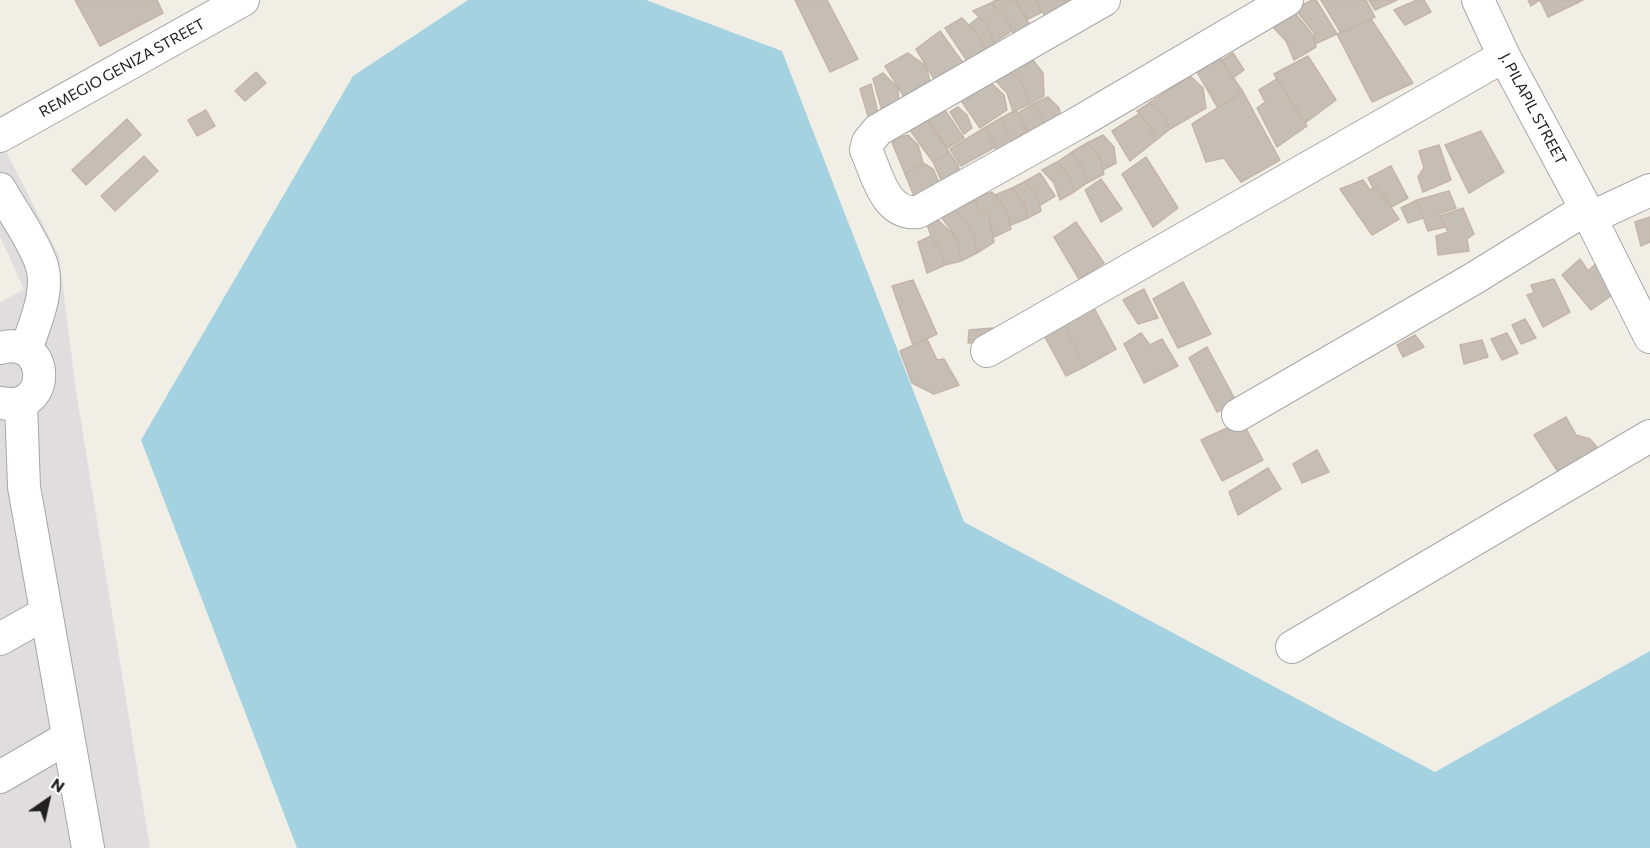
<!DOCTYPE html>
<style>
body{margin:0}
#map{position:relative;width:1650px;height:848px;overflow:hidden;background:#f1eee6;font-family:Commissioner,sans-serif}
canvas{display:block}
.north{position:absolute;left:18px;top:770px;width:60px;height:60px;-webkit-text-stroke:4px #fff;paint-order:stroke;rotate:34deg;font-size:16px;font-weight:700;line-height:24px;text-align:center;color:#202020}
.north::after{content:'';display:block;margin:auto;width:21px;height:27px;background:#202020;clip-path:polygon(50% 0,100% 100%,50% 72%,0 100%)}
</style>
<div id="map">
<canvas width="1650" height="848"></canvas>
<div class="north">N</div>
</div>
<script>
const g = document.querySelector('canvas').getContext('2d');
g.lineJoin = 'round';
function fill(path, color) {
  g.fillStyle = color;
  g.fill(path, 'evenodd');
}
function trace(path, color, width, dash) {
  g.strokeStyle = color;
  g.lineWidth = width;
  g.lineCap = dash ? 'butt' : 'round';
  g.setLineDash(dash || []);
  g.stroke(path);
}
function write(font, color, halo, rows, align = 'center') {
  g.font = font + ' Commissioner,sans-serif';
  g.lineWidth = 4.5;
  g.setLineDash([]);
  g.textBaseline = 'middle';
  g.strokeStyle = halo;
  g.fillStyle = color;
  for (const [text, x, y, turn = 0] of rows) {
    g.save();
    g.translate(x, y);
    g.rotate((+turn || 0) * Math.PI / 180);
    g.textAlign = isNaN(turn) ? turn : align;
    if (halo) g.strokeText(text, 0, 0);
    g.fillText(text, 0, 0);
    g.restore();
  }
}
fill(new Path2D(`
 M3,145L59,256L76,391L150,848H0V303L24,289L0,237V147Z`), '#dfdddd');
fill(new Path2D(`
 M468,0H646L782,51L964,522L1435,772L1650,651V848H297L141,440L353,76Z`), '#a5d2e1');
const building = new Path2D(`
 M75,0H157L163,13L100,46Z
 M795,0H827L858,59L830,72Z
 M996,0H1015L1033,30L1017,42L1006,17L991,3Z
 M1015,0H1035L1042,12L1028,19Z
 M1035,0H1072L1049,22Z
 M1312,0H1316L1337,34L1315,44V34L1295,9Z
 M1321,0H1366L1375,17L1341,33Z
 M1369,0H1397L1375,10Z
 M1417,0H1424L1431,12L1405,25L1394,10Z
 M1528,0H1583L1548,17L1540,0L1531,6Z
 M991,3L1006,17L1012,31L994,43L989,27L973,11Z
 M1294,12L1313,35L1316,47L1294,60L1286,41L1271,25Z
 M979,17L989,27L994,43L995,50L987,53L980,37L969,25Z
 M962,18L980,37L987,53L971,67L945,28Z
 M1371,19L1413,83L1372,102L1337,34Z
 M940,31L963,63L939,87L916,49Z
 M908,53L926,66L931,85L906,100L885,66Z
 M1233,53L1244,70L1233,78L1222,60Z
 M1308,56L1336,100L1305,123L1274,74Z
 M1220,58L1243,92L1218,108L1197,72Z
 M1032,59L1043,73L1044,96L1029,104L1022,82L1008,71Z
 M1008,71L1022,82L1029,104L1013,112L1007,93L993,78Z
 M256,72L266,83L245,101L235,91Z
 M883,73L898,88L899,104L882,111L873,79Z
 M1190,76L1203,88L1206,108L1170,129L1165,116L1149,103Z
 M987,79L1004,95L1007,110L980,128L960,99Z
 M1277,79L1307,126L1277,147L1257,108L1265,102L1259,90Z
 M871,84L879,117L870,123L860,89Z
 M1243,92L1280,160L1241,182L1224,158L1206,162L1192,124Z
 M1048,97L1059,108L1062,120L1044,127L1041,116L1033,104Z
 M1149,103L1165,116L1170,129L1155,141L1150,126L1137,111Z
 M1033,104L1041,116L1044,127L1029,136L1018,113Z
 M958,107L967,115L972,128L964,134L950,112Z
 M944,109L964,138L947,148L926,117Z
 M206,110L215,126L197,136L188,120Z
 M1016,110L1028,131L1011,141L1001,118Z
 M1139,114L1150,126L1155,141L1130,161L1112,131Z
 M924,115L949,152L933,162L907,126Z
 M1001,118L1017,153L1001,160L986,127Z
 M127,119L141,135L86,185L72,170Z
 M986,127L995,147L961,166L950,149Z
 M1481,131L1504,172L1469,193L1445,145Z
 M908,135L918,145L923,163L905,174L891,140Z
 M1103,135L1114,147L1116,163L1103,170L1099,155L1087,143Z
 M1087,143L1099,155L1104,174L1087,183L1083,168L1072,152Z
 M1439,145L1451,180L1423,192L1418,177L1424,168L1419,151Z
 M949,152L958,165L962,182L945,189L933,162Z
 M1072,152L1083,168L1087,183L1074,192L1069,176L1057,162Z
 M144,156L158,171L115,211L101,196Z
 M1146,157L1178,208L1153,227L1122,174Z
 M1057,162L1069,176L1074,192L1060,200L1054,183L1042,170Z
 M923,163L933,169L941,187L916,201L905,174Z
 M1391,166L1408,198L1391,207L1377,187L1373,188L1368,178Z
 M1040,173L1055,196L1039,206L1037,195L1024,182Z
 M1101,179L1122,209L1101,222L1085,190Z
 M1363,180L1370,190L1377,187L1399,219L1372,235L1340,189Z
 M1024,182L1037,195L1041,211L1028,218L1024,203L1012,188Z
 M1012,188L1024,203L1028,218L1011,225L1007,211L995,195Z
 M1449,191L1456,208L1439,214L1445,227L1428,231L1417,200Z
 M992,192L1007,211L1011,229L994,237L989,217L979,209L976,197Z
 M975,200L979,209L989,217L994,242L977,253L974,237L965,220L954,210Z
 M1417,200L1423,218L1408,223L1401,208Z
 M1463,208L1474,234L1467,239L1469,251L1438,255L1436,236L1448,232L1440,216Z
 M954,210L965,220L974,237L977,253L961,261L957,238L942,218Z
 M1650,217V242L1641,246L1635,222Z
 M937,219L957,238L961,261L945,265L941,250L931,236L927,224Z
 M1076,222L1104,263L1079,279L1054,237Z
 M931,236L941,250L945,265L927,273L918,242Z
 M1602,258L1621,289L1591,310L1562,275L1580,259L1588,271Z
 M1554,279L1570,312L1543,327L1527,295L1534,293L1531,285Z
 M913,280L937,334L913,345L892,286Z
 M1183,282L1211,334L1178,348L1153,299Z
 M1144,289L1158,318L1138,324L1123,300Z
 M1093,306L1116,349L1084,367L1061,318Z
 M1061,318L1084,367L1066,376L1040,328Z
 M1525,319L1536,338L1521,344L1512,325Z
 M993,328L994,341L968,343L969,330Z
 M1141,333L1150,345L1162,339L1178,366L1144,383L1124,344Z
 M1507,333L1518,353L1502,360L1491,339Z
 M1415,335L1424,347L1403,357L1397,345Z
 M927,339L937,360L944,359L959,385L934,394L912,383L900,351Z
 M1482,340L1488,357L1464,364L1460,345Z
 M1207,347L1237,403L1217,412L1189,358Z
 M1566,417L1576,435L1590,439L1607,459L1562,478L1534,435Z
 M1242,421L1263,460L1222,481L1201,440Z
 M1317,450L1329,472L1302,483L1293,464Z
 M1268,468L1281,489L1238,515L1229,492Z`);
fill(building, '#c6beb5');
trace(building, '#c4b5a8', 1.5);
const minor = new Path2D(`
 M1104,0L878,130L868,142L866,150C877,174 885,216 918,212L1076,124L1287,0
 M1478,0L1504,56L1586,209L1650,337
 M0,136L243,0
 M0,189C13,212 32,238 41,263C51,290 34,325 26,350
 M1590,218L1650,190
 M0,348C51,334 53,414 1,403
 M987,351L1504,56
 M21,403L24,487L88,848
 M1238,415L1473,279L1586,209
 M0,639L46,613
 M1292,647L1650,436
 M0,777L67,738`);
trace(minor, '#a7a7a7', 34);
trace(minor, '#fff', 32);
write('15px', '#202020', '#fff', [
 ["REMEGIO GENIZA STREET",122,68,-29],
 ["J. PILAPIL STREET",1533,109,62]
]);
</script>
